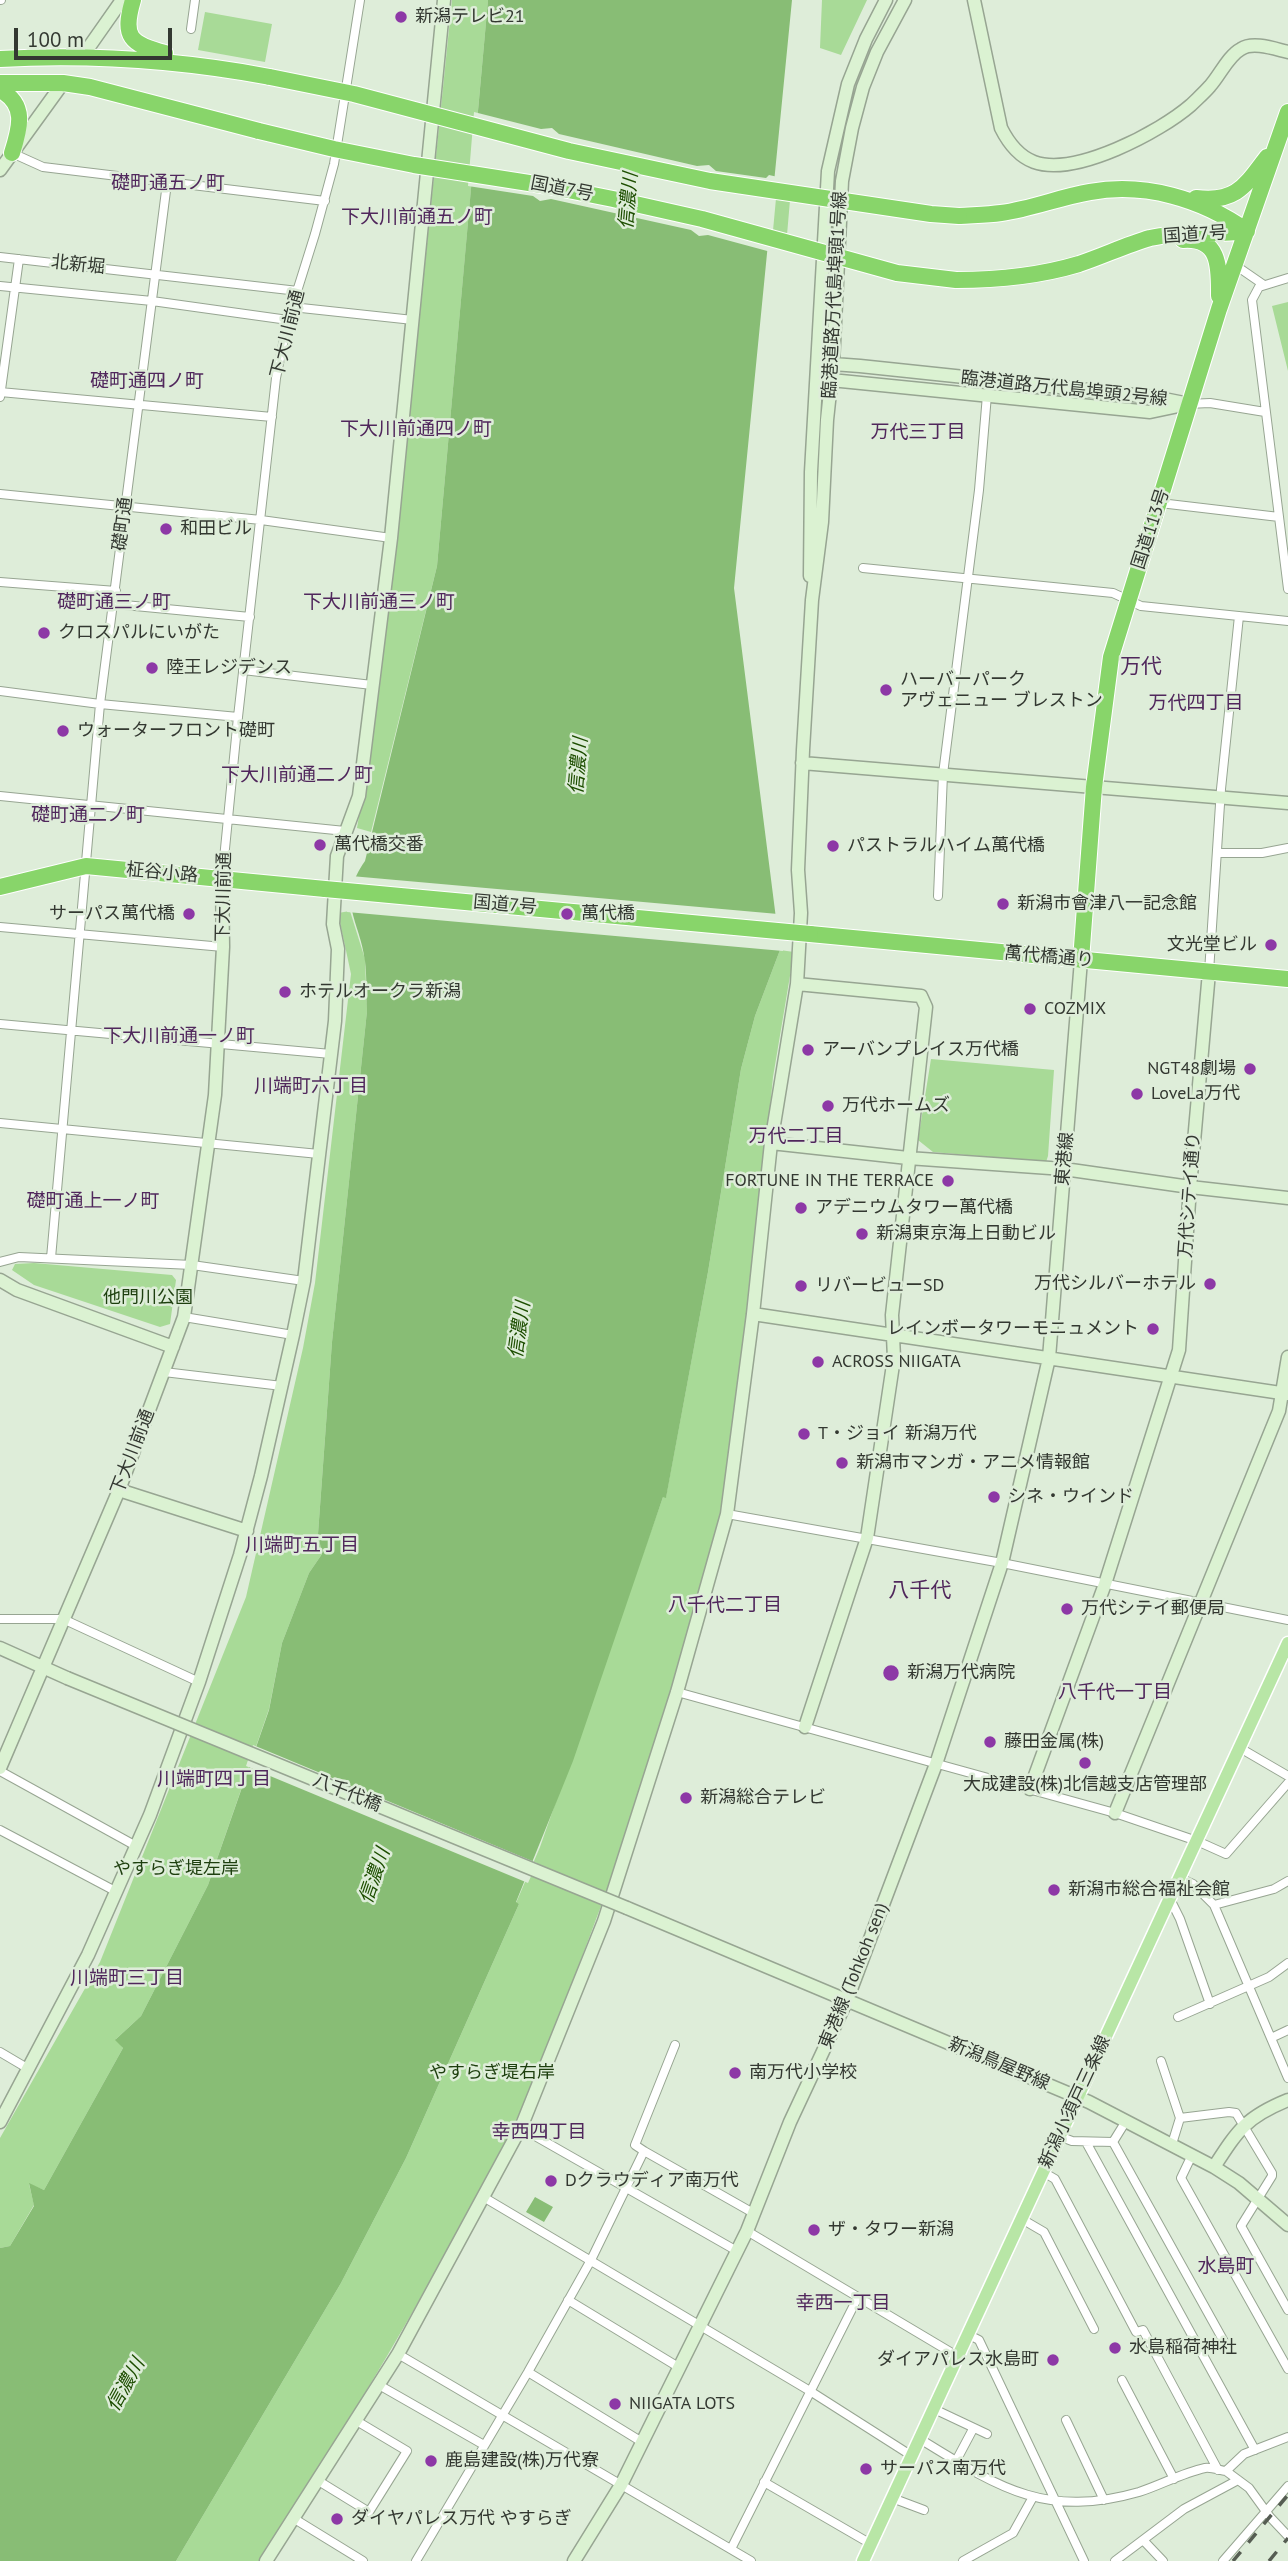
<!DOCTYPE html>
<meta charset="utf-8">
<style>
body{margin:0}
#map{position:relative;width:1288px;height:2561px;overflow:hidden;background:#deedd9;font-family:"PT Sans",sans-serif}
canvas{display:block}
.scale{position:absolute;left:14px;top:28px;width:158px;height:32px;box-sizing:border-box;border:4px solid #333831;border-top:0;padding-left:9px;font-size:21px;line-height:24px;white-space:nowrap;color:#333831;-webkit-text-stroke:5px #deedd9;paint-order:stroke}
</style>
<div id="map">
<canvas width="1288" height="2561"></canvas>
<div class="scale">100 m</div>
</div>
<script>
const g = document.querySelector('canvas').getContext('2d');
g.lineJoin = 'round';
function fill(path, color) {
  g.fillStyle = color;
  g.fill(path, 'evenodd');
}
function trace(path, color, width, dash) {
  g.strokeStyle = color;
  g.lineWidth = width;
  g.lineCap = dash ? 'butt' : 'round';
  g.setLineDash(dash || []);
  g.stroke(path);
}
function write(font, color, halo, rows, align = 'center') {
  g.font = font + ' "PT Sans","Noto Sans JP",sans-serif';
  g.lineWidth = 5;
  g.setLineDash([]);
  g.textBaseline = 'middle';
  g.strokeStyle = halo;
  g.fillStyle = color;
  for (const [text, x, y, turn = 0] of rows) {
    g.save();
    g.translate(x, y);
    g.rotate((+turn || 0) * Math.PI / 180);
    g.textAlign = isNaN(turn) ? turn : align;
    if (halo) g.strokeText(text, 0, 0);
    g.fillText(text, 0, 0);
    g.restore();
  }
}
fill(new Path2D(`
 M452,0H488L476,133L790,200L787,235L473,167L437,566L371,832L357,828L372,736L400,507Z
 M822,0H867L841,55L820,48Z
 M205,12L272,24L265,62L198,50Z
 M1288,302V371L1272,306Z
 M350,911L365,959L367,1011L332,1342L318,1534L322,1554L309,1573L282,1643L269,1709L208,1885L141,2016L116,2039L123,2048L44,2190L29,2184L34,2205L10,2246L0,2248V2138L100,1962L246,1597L303,1348L315,1283L351,974L338,913Z
 M780,950L794,952L773,1077L757,1244L724,1500L678,1675L629,1831L545,2056C521,2115 490,2172 459,2228C398,2342 330,2453 259,2561H176L341,2283L406,2158L519,1904L516,1903L540,1847L663,1497H666L708,1272L741,1069L755,1016Z
 M931,1059L1054,1070L1048,1156L1046,1162L933,1152L918,1140Z
 M34,1263L172,1275L176,1280L170,1324L160,1327L34,1285L12,1270L15,1264Z`), '#a8da97');
fill(new Path2D(`
 M488,0H792L734,588L780,950L755,1016L741,1069L708,1272L666,1498L663,1497L573,1761L516,1902L519,1904L406,2158L341,2283L176,2561H0V2248L10,2246L34,2206L29,2183L44,2190L123,2048L115,2040L141,2016L208,1885L269,1710L282,1643L309,1573L322,1554L318,1534L332,1342L367,1011C366,994 367,977 365,961C360,920 336,902 365,861L437,566Z
 M535,2197L553,2207L544,2222L526,2212Z`), '#88bd75');
fill(new Path2D(`
 M474,112L541,129L552,128L559,134L697,166L709,165L716,171L766,178L769,175L778,177L771,252L708,235L699,236L691,230L551,199L540,201L533,196L468,186Z
 M351,876L778,914L783,951L347,912Z
 M253,1745L537,1863L528,1883L246,1766Z`), '#deedd9');
const street = new Path2D(`
 M0,0H1
 M191,29L195,0
 M12,153L43,167L325,201
 M0,257L298,291
 M1235,265L1264,285
 M1288,278L1259,287L1252,300L1288,589
 M0,286L152,301L288,320
 M292,307L413,320
 M0,392L272,417
 M0,397L19,259
 M1188,404L1210,403L1265,412
 M0,494L261,520L391,538
 M1160,503L1279,517
 M863,568L1113,593L1141,606L1288,621
 M0,582L116,591
 M114,604L250,617
 M243,670L372,685
 M0,691L100,704L238,717
 M0,796L345,831
 M1219,853H1262L1288,848
 M222,879L238,717L276,378L288,320L315,234L334,164L360,0
 M938,896L943,774L979,490L987,395
 M0,927L223,947
 M1209,972L1221,789L1239,616
 M0,1024L331,1054
 M0,1123L319,1154
 M51,1258L100,704L167,183
 M0,1262L19,1257L192,1265L304,1281
 M184,1317L293,1335
 M164,1372L282,1386
 M727,1514L1002,1563L1288,1620
 M0,1619H63L199,1682
 M677,1692L1115,1813L1197,1841L1226,1854L1288,1783
 M1240,1748L1288,1776
 M0,1771L136,1846
 M0,1830L117,1892
 M1180,1878L1193,1884L1214,1905L1288,2078
 M1170,1899L1180,1919L1210,2004
 M1214,1905L1274,1889L1288,1881
 M1178,2017L1269,1977L1288,1963
 M1271,2038L1288,2030
 M0,2052L27,2068
 M1161,2061L1180,2118L1172,2144
 M1180,2118L1229,2112L1236,2113L1272,2173V2176L1241,2226L1288,2310
 M521,2128L737,2251
 M1059,2136L1072,2141L1113,2142L1126,2121
 M1086,2142L1255,2450
 M1113,2142L1227,2347
 M644,2151L635,2145L675,2045
 M1192,2155L1181,2178L1288,2369
 M1043,2172L1055,2179L1136,2332L1143,2330L1218,2470
 M485,2198L810,2391L912,2456
 M1020,2218L1044,2232L1094,2329
 M747,2231L957,2356
 M568,2300L680,2368
 M967,2334L979,2340L1084,2561
 M398,2354L751,2561
 M528,2372L642,2442
 M1122,2380L1174,2479
 M379,2385L484,2445
 M934,2409L987,2434
 M1066,2420L1104,2500
 M920,2439C998,2487 1045,2519 1139,2492C1161,2485 1182,2473 1205,2468C1211,2467 1219,2470 1226,2471L1244,2454L1288,2437
 M956,2461L973,2429
 M1226,2471L1249,2488L1270,2517L1288,2536
 M317,2480L369,2512L407,2451L355,2420
 M764,2482L871,2544
 M892,2498L924,2510
 M293,2518L363,2561
 M1143,2540L1163,2561
 M731,2549L857,2299
 M416,2561L528,2372L591,2260L644,2151L755,2214
 M963,2561L1013,2533L1033,2497
 M1115,2561L1184,2509L1238,2480
 M1223,2561L1288,2486`);
const secondary = new Path2D(`
 M974,0L1001,128C1008,142 1018,156 1034,162C1075,177 1160,132 1191,105C1197,99 1204,93 1210,86C1220,75 1228,56 1241,49C1253,41 1275,49 1288,52
 M82,57L122,0
 M0,170L63,83
 M827,366L833,364L860,366L1154,397L1184,403
 M826,376L831,380L1150,412L1188,404
 M810,576L811,472L828,171L848,84L866,39L886,0
 M802,763L1288,803
 M797,984L921,996L926,1007L892,1315L894,1358L867,1538L805,1727
 M771,1143L908,1158L1064,1169L1190,1187L1288,1198
 M0,1280L17,1290L173,1347
 M753,1314L1288,1394
 M119,1490L247,1531
 M0,1648L67,1678
 M0,1768L119,1490L184,1317L215,1095L223,947L222,879
 M1030,1789L1105,1584L1179,1350L1190,1187L1209,972
 M1115,1813L1279,1411L1288,1357
 M627,1908L1089,2102L1214,2167L1239,2183L1288,2225
 M0,2122L88,1955L150,1815L199,1682L240,1555L261,1476L293,1335L304,1281L335,1021L338,949L333,924L337,856L359,796L391,538L444,0
 M1214,2167C1238,2130 1246,2117 1288,2100
 M266,2561L398,2354L522,2125L604,1921L677,1692L727,1514L753,1314L771,1143L797,984L801,913L798,870L803,750L812,600L822,522L827,420L833,364L842,181L852,128L863,87L877,52L905,0
 M574,2561L621,2485L747,2231L790,2122L847,2000L936,1764L1002,1563L1049,1358L1081,960`);
const primary = new Path2D(`
 M863,2561L1288,1643`);
const highway = new Path2D(`
 M133,0C122,37 130,44 165,53
 M0,59C92,54 179,60 270,77
 M0,83H63L90,87L259,131
 M0,90C27,104 20,128 12,153
 M1196,198C1236,203 1245,186 1267,157
 M959,216C973,215 987,215 1001,213C1032,209 1060,197 1090,192C1145,182 1202,199 1247,231
 M1183,240C1221,237 1219,269 1219,296
 M956,280C998,280 1039,276 1079,264C1103,256 1126,245 1150,238C1182,231 1215,235 1247,231
 M0,887L86,866L325,889
 M810,934L1288,979
 M1081,960L1094,787L1111,657L1219,309L1288,112`);
trace(street, '#97a592', 10);
trace(secondary, '#97a592', 15);
trace(primary, '#fff', 15);
trace(highway, '#fff', 18);
trace(street, '#fff', 8);
trace(secondary, '#dbf2d2', 12);
trace(primary, '#b8e6a6', 12);
trace(highway, '#88d56a', 16);
trace(new Path2D(`
 M1233,2561L1288,2495
 M1269,2561L1288,2538`), '#565d53', 3.5, [12, 12]);
const secondaryBridge = new Path2D(`
 M67,1678L627,1908`);
const highwayBridge = new Path2D(`
 M270,77L354,94L569,151L710,181L931,214L959,216
 M259,131L334,149L414,165L548,186L613,199L702,219L897,273L956,280
 M325,889L810,934`);
trace(secondaryBridge, '#97a592', 15, []);
trace(highwayBridge, '#fff', 18, []);
trace(secondaryBridge, '#dbf2d2', 12);
trace(highwayBridge, '#88d56a', 16);
for (const [x, y, r, color] of [
 [401,17,7,"#8d38a6"],
 [166,529,7,"#8d38a6"],
 [44,633,7,"#8d38a6"],
 [152,668,7,"#8d38a6"],
 [886,690,7,"#8d38a6"],
 [63,731,7,"#8d38a6"],
 [320,845,7,"#8d38a6"],
 [833,846,7,"#8d38a6"],
 [1003,904,7,"#8d38a6"],
 [189,914,7,"#8d38a6"],
 [567,914,7,"#8d38a6"],
 [1271,945,7,"#8d38a6"],
 [285,992,7,"#8d38a6"],
 [1030,1009,7,"#8d38a6"],
 [808,1050,7,"#8d38a6"],
 [1250,1069,7,"#8d38a6"],
 [1137,1094,7,"#8d38a6"],
 [828,1106,7,"#8d38a6"],
 [948,1181,7,"#8d38a6"],
 [801,1208,7,"#8d38a6"],
 [862,1234,7,"#8d38a6"],
 [1210,1284,7,"#8d38a6"],
 [801,1286,7,"#8d38a6"],
 [1153,1329,7,"#8d38a6"],
 [818,1362,7,"#8d38a6"],
 [804,1434,7,"#8d38a6"],
 [842,1463,7,"#8d38a6"],
 [994,1497,7,"#8d38a6"],
 [1067,1609,7,"#8d38a6"],
 [891,1673,9,"#8d38a6"],
 [990,1742,7,"#8d38a6"],
 [1085,1763,7,"#8d38a6"],
 [686,1798,7,"#8d38a6"],
 [1054,1890,7,"#8d38a6"],
 [735,2073,7,"#8d38a6"],
 [551,2181,7,"#8d38a6"],
 [814,2230,7,"#8d38a6"],
 [1115,2348,7,"#8d38a6"],
 [1053,2360,7,"#8d38a6"],
 [615,2404,7,"#8d38a6"],
 [431,2461,7,"#8d38a6"],
 [866,2469,7,"#8d38a6"],
 [337,2519,7,"#8d38a6"]
]) {
  const dot = new Path2D();
  dot.arc(x, y, r, 0, 2 * Math.PI);
  g.fillStyle = color;
  g.fill(dot);
  trace(dot, '#deedd9', 2.5);
}
write('18px', '#333831', '#deedd9', [
 ["新潟テレビ21",415,17],
 ["和田ビル",180,529],
 ["クロスパルにいがた",58,633],
 ["陸王レジデンス",166,668],
 ["ハーバーパーク",900,680],
 ["アヴェニュー ブレストン",900,701],
 ["ウォーターフロント礎町",77,731],
 ["萬代橋交番",334,845],
 ["パストラルハイム萬代橋",847,846],
 ["新潟市會津八一記念館",1017,904],
 ["サーパス萬代橋",175,914,"right"],
 ["萬代橋",581,914],
 ["文光堂ビル",1257,945,"right"],
 ["ホテルオークラ新潟",299,992],
 ["COZMIX",1044,1009],
 ["アーバンプレイス万代橋",822,1050],
 ["NGT48劇場",1236,1069,"right"],
 ["LoveLa万代",1151,1094],
 ["万代ホームズ",842,1106],
 ["FORTUNE IN THE TERRACE",934,1181,"right"],
 ["アデニウムタワー萬代橋",815,1208],
 ["新潟東京海上日動ビル",876,1234],
 ["万代シルバーホテル",1196,1284,"right"],
 ["リバービューSD",815,1286],
 ["レインボータワーモニュメント",1139,1329,"right"],
 ["ACROSS NIIGATA",832,1362],
 ["T・ジョイ 新潟万代",818,1434],
 ["新潟市マンガ・アニメ情報館",856,1463],
 ["シネ・ウインド",1008,1497],
 ["万代シテイ郵便局",1081,1609],
 ["新潟万代病院",907,1673],
 ["藤田金属(株)",1004,1742],
 ["大成建設(株)北信越支店管理部",1085,1785,"center"],
 ["新潟総合テレビ",700,1798],
 ["新潟市総合福祉会館",1068,1890],
 ["南万代小学校",749,2073],
 ["Dクラウディア南万代",565,2181],
 ["ザ・タワー新潟",828,2230],
 ["水島稲荷神社",1129,2348],
 ["ダイアパレス水島町",1039,2360,"right"],
 ["NIIGATA LOTS",629,2404],
 ["鹿島建設(株)万代寮",445,2461],
 ["サーパス南万代",880,2469],
 ["ダイヤパレス万代 やすらぎ",351,2519]
], 'left');
write('18px', '#333831', '#deedd9', [
 ["国道7号",562,189,11],
 ["国道7号",1195,235,-4],
 ["北新堀",78,265,6],
 ["臨港道路万代島埠頭1号線",835,295,-87],
 ["下大川前通",288,334,-76],
 ["臨港道路万代島埠頭2号線",1064,389,6],
 ["礎町通",123,524,-83],
 ["国道113号",1151,529,-72],
 ["柾谷小路",162,873,5],
 ["下大川前通",224,897,-89],
 ["国道7号",505,905,5],
 ["萬代橋通り",1049,957,5],
 ["東港線",1065,1159,-85],
 ["万代シテイ通り",1190,1195,-86],
 ["下大川前通",133,1452,-69],
 ["八千代橋",347,1793,22],
 ["東港線 (Tohkoh sen)",854,1976,-68],
 ["新潟鳥屋野線",999,2064,23],
 ["新潟小須戸三条線",1075,2102,-65]
]);
write('18px', '#1d3f0e', '#deedd9', [
 ["他門川公園",148,1298],
 ["やすらぎ堤左岸",176,1869],
 ["やすらぎ堤右岸",492,2073]
]);
write('19px', '#50275c', '#deedd9', [
 ["礎町通五ノ町",168,184],
 ["下大川前通五ノ町",417,218],
 ["礎町通四ノ町",147,382],
 ["下大川前通四ノ町",416,430],
 ["万代三丁目",918,433],
 ["礎町通三ノ町",114,603],
 ["下大川前通三ノ町",379,603],
 ["万代四丁目",1196,704],
 ["下大川前通二ノ町",297,776],
 ["礎町通二ノ町",88,816],
 ["下大川前通一ノ町",179,1037],
 ["川端町六丁目",311,1087],
 ["万代二丁目",796,1137],
 ["礎町通上一ノ町",93,1202],
 ["川端町五丁目",302,1546],
 ["八千代二丁目",725,1606],
 ["八千代一丁目",1115,1693],
 ["川端町四丁目",214,1780],
 ["川端町三丁目",127,1979],
 ["幸西四丁目",539,2133],
 ["水島町",1226,2267],
 ["幸西一丁目",843,2304]
]);
write('italic 19px', '#1d4e00', '#deedd9', [
 ["信濃川",629,201,-85],
 ["信濃川",579,766,-85],
 ["信濃川",520,1330,-82],
 ["信濃川",375,1876,-71],
 ["信濃川",126,2385,-61]
]);
write('21px', '#50275c', '#deedd9', [
 ["万代",1141,667],
 ["八千代",920,1591]
]);
</script>
